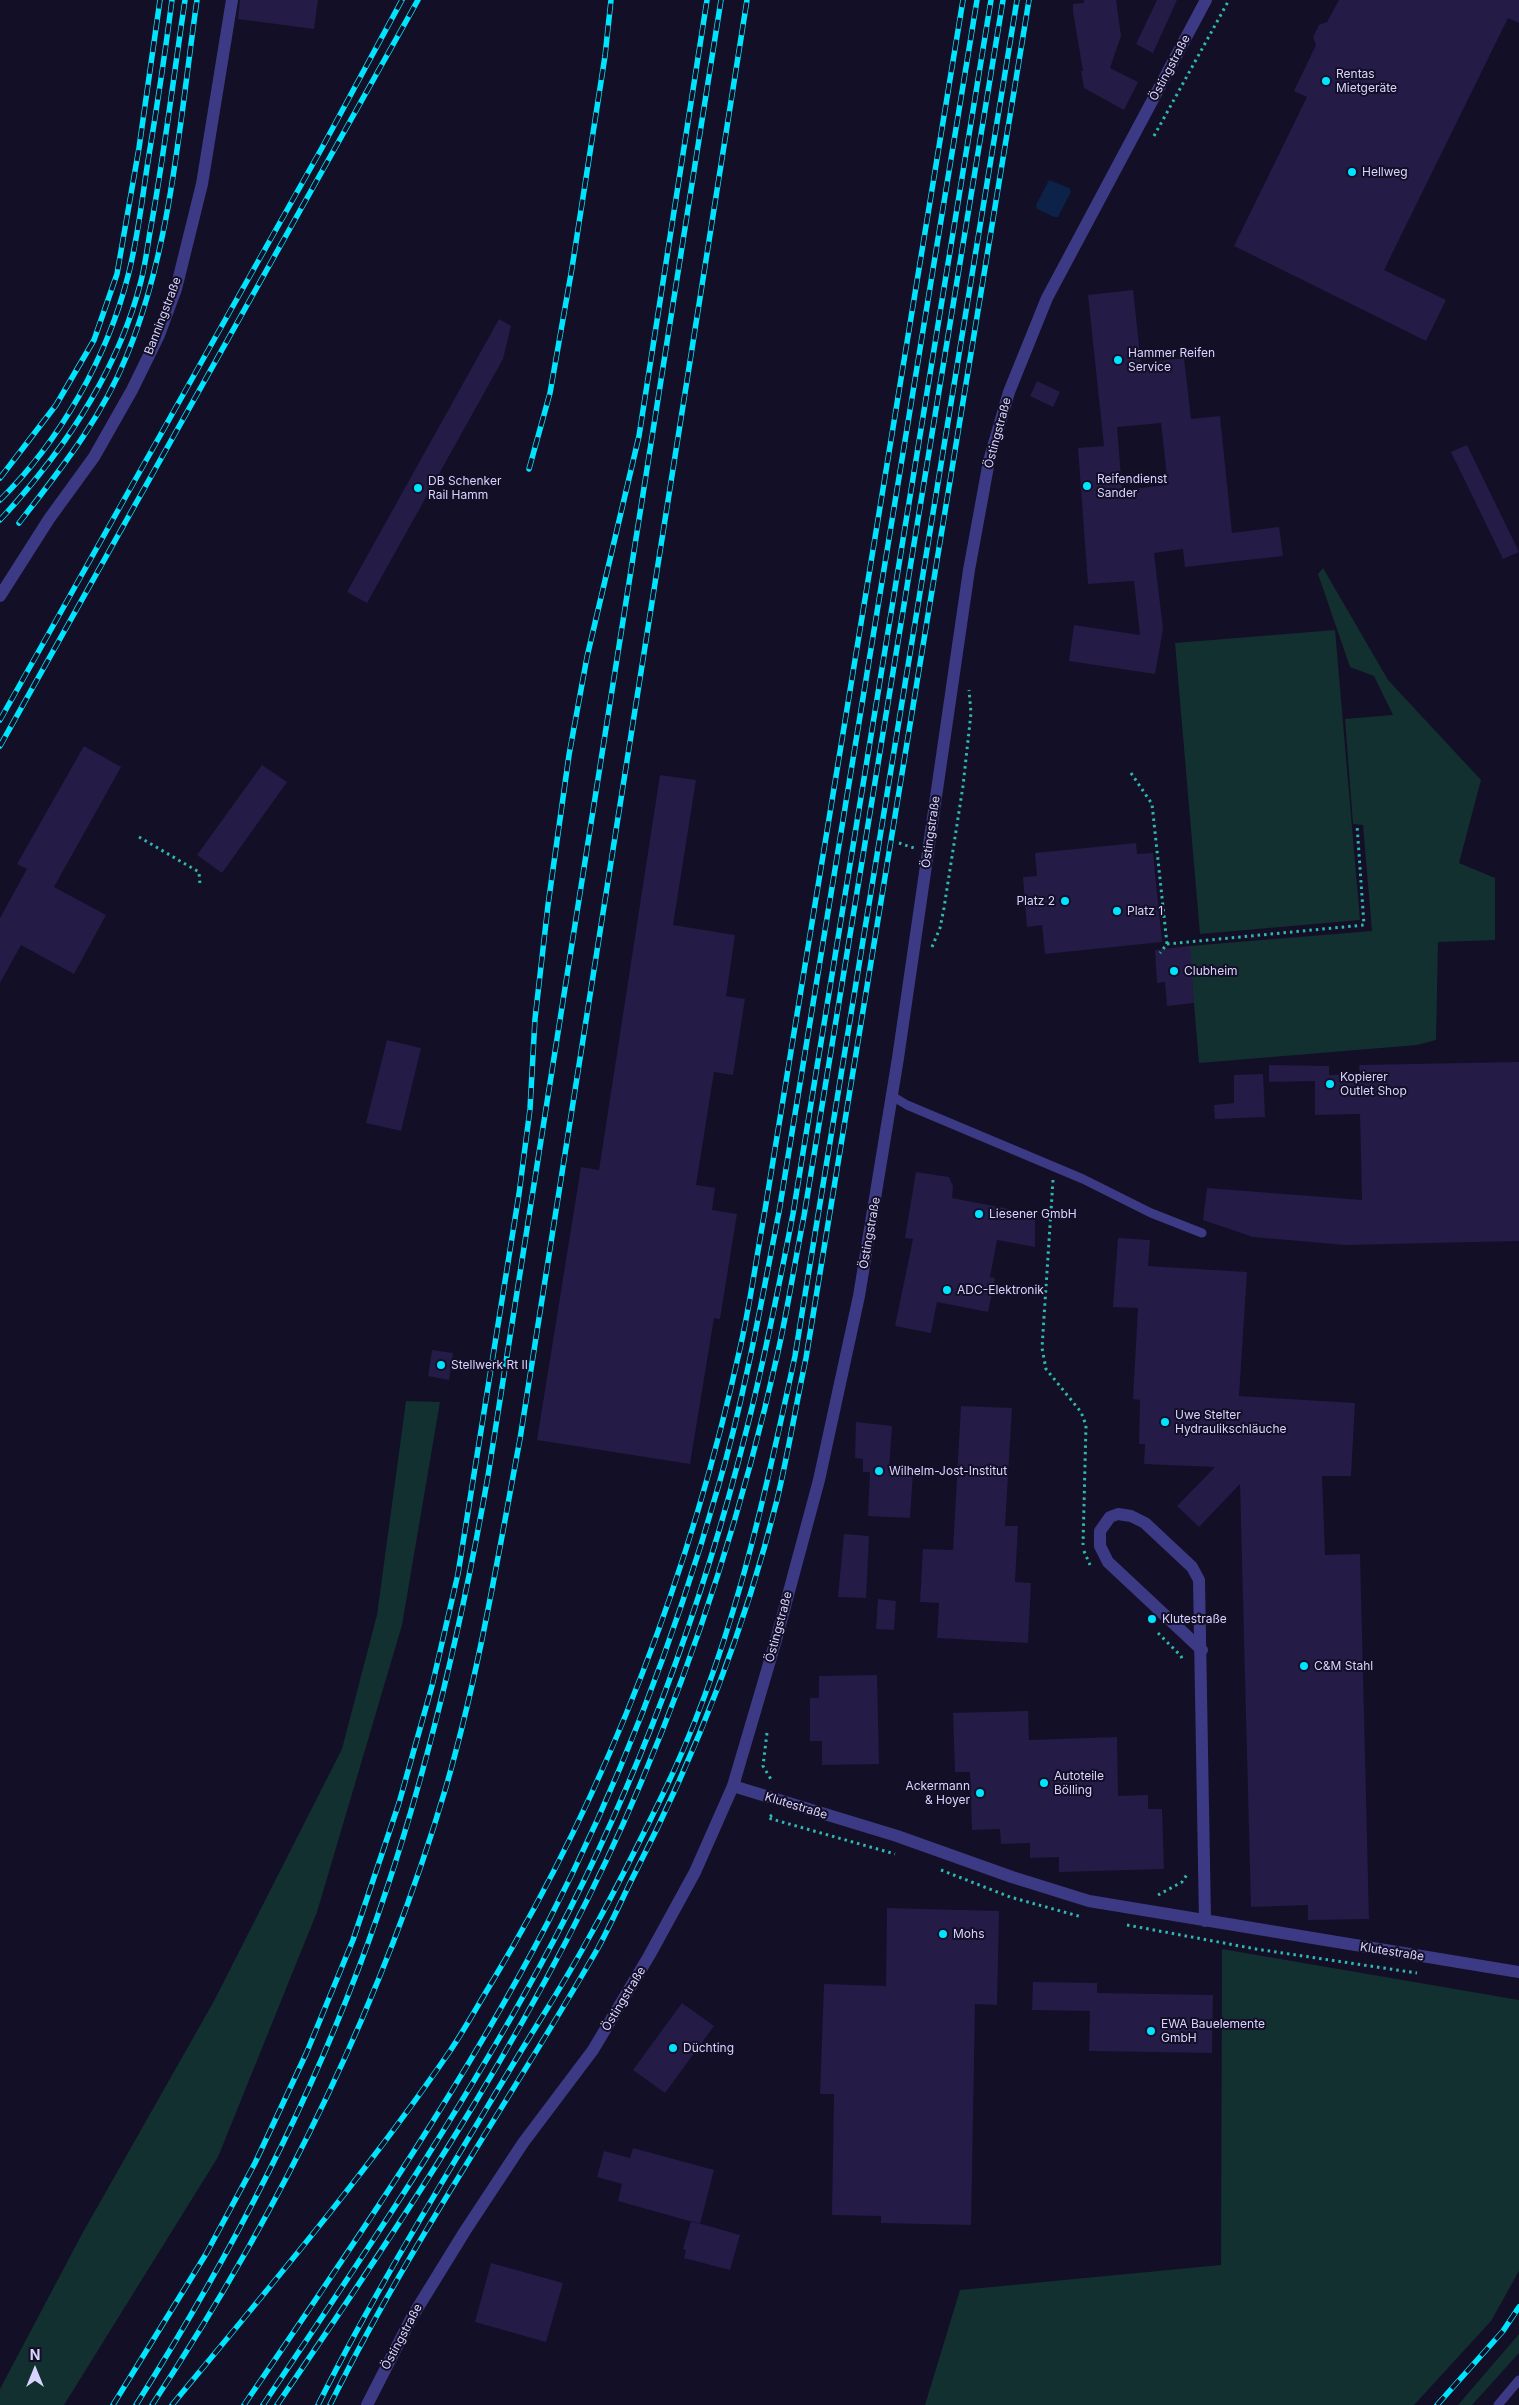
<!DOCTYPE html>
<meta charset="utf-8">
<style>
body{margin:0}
#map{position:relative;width:1519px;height:2405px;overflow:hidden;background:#130f26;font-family:Inter,sans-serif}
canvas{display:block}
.north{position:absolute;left:10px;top:2345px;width:50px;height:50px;-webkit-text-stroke:4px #130f26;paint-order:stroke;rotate:0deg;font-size:14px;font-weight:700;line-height:20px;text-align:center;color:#d9d4ff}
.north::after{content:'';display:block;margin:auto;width:18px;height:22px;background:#d9d4ff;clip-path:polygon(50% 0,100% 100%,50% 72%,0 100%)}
</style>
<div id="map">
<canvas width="1519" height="2405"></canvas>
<div class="north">N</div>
</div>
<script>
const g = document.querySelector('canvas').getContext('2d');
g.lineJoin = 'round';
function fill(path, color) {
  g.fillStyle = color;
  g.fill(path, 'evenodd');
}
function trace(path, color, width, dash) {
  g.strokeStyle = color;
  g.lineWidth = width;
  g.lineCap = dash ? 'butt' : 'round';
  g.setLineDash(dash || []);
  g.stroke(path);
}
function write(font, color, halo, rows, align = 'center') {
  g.font = font + ' Inter,sans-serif';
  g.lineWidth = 4;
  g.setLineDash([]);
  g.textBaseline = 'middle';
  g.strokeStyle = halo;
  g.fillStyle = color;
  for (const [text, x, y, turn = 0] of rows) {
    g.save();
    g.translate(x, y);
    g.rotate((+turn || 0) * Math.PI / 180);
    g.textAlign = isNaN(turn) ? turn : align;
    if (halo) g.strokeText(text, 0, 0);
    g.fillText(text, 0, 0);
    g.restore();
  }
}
fill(new Path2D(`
 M1323,568L1388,680L1481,780L1459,863L1495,878V940L1438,942L1436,1040L1417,1045L1199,1063L1189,946L1372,931L1363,825L1353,824L1345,719L1393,715L1374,676L1350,667L1318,574Z
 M1335,630L1360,920L1200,934L1175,643Z
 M406,1401L440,1402L402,1625L317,1912L218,2157L64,2405H0V2389L82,2234L214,2001L342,1749L377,1615Z
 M1222,1949L1519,2000V2271L1491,2321L1414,2405H925L960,2290L1221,2265Z
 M1519,2334V2353L1472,2405H1458Z`), '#12302f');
fill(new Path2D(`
 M1049,180L1069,188L1071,192L1058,217H1054L1037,209L1036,205Z`), '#0c2248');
fill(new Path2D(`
 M240,0H318L314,29L238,19Z
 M1084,0H1116L1121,36L1110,68L1138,82L1124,110L1084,88L1081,71H1083L1073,12V4L1084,3Z
 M1157,0H1177L1153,53L1136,44Z
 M1339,0H1519V23L1508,18L1384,270L1446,300L1426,341L1234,246L1307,97L1294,91L1316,45L1313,37L1319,25L1327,22Z
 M1133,290L1141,363L1184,358L1191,419L1220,416L1232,533L1279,527L1283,556L1185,567L1183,549L1154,553L1163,629L1155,674L1069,661L1074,625L1140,635L1134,581L1088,584L1078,448L1104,446L1088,295ZM1161,423L1168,485L1122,490L1117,427Z
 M499,319L511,326L503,359L367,603L347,592Z
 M1037,381L1060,392L1053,407L1030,396Z
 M1467,445L1519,552L1503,559L1451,452Z
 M84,746L121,767L54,887L106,915L74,974L21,945L0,983V918L27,869L17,864Z
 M262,765L287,782L222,873L197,855Z
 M660,775L696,780L673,925L735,935L726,996L745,999L733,1075L714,1072L696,1185L715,1188L712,1210L737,1214L720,1319L714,1318L690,1464L537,1440L581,1167L599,1170Z
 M1136,843L1137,854L1153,853L1162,942L1045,954L1042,925L1027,927L1023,877L1037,876L1035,853Z
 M1190,946L1194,1003L1167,1006L1165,982L1157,983L1155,950Z
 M387,1040L421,1048L401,1131L366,1123Z
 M1519,1062V1241L1345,1245L1253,1237L1203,1220L1207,1188L1362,1200L1360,1114L1315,1115V1081L1269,1082V1065L1329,1066V1075L1360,1074L1359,1065Z
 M1263,1074L1265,1117L1215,1119L1214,1105L1234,1103V1075Z
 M916,1172L949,1177L953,1186L952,1198L1035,1214V1247L997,1240L990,1277L995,1278L988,1312L937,1302L931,1333L895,1326L913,1239L905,1238Z
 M1118,1238L1150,1240L1148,1266L1247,1272L1239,1396L1355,1403L1351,1476H1322L1325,1555L1360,1554L1369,1919L1308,1920V1905L1251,1907L1240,1484L1199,1527L1177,1506L1215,1467L1144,1464L1145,1444H1139L1140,1400L1133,1399L1138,1308L1113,1307Z
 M432,1350L453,1353L449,1380L428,1376Z
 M961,1406L1012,1408L1005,1526H1018L1015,1582L1031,1583L1028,1643L937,1638L939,1603L920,1602L923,1549L953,1550Z
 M856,1422L892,1426L889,1470L913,1473L910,1518L868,1516L870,1472H863V1459L855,1458Z
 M844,1534L869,1536L866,1598L838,1597Z
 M878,1599L896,1601L894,1630L876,1629Z
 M877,1675L879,1764L822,1765V1741H810V1698H819V1676Z
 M1028,1711L1029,1740L1117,1737L1118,1796L1148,1795V1809H1162L1164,1869L1059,1872V1857L1030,1858V1843L1001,1844L1000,1829L972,1830L970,1772H955L953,1713Z
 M887,1908L999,1911L997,2005L975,2004L971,2225L881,2223V2216L832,2215L834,2094H820L824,1984L886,1986Z
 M1033,1982L1097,1983V1993L1213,1995L1212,2053L1089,2051L1090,2011L1032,2010Z
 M682,2003L714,2026L665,2093L633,2070Z
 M633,2148L714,2170L700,2224L618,2201L622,2184L597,2177L604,2151L630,2158Z
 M691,2221L740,2235L730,2270L684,2258L686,2250L683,2249Z
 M491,2263L563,2283L546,2342L475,2322Z`), '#241b47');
trace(new Path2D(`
 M1154,136L1229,0
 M1131,773L1152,804L1167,944L1160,953
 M139,837L199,872L200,885
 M899,843L914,848
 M1167,944L1364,925L1357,825
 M932,947L940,928L944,908L963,786L971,713L969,690
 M1053,1180L1042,1348L1046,1369L1081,1412L1086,1425L1083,1545
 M1084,1551L1090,1565
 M1158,1633L1181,1656L1183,1662
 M767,1733L763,1766L772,1781
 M772,1815L768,1818L895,1854
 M941,1870L1010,1897L1082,1917
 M1158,1895L1182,1882L1188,1873
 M1127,1925L1256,1949L1417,1973`), '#2fb8b0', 3, [2.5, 4]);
trace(new Path2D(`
 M892,1096L907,1105L1083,1179L1151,1213L1202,1233
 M1498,2405L1519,2380`), '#3d3a85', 9);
trace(new Path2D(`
 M0,596L49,519L94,457L132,390L159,335L176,289L202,184L232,0
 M1202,1650L1108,1562L1100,1546V1531L1110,1517L1118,1514L1131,1516L1145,1523L1192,1567L1199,1580L1205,1921
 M733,1786L897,1836L1012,1877L1089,1901L1519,1972`), '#3d3a85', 12);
trace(new Path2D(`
 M367,2405L412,2317L465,2231L523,2143L593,2050L649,1956L695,1872L733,1786L776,1640L819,1480L859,1296L898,1058L969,570L989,461L1009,392L1047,298L1206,0`), '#3d3a85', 12);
const rail = new Path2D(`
 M529,469L550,393L572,268L605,56L611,0
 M0,478L56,405L94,340L117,274L139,148L160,0
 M0,500C60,441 107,358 128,276C138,238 142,199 148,161C157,107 165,54 172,0
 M0,520C63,452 118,372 141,281C146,262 148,241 152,221C165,148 174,74 185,0
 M19,523C60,470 102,418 127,355C172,246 180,117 197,0
 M0,720L323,146L402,0
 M0,746L418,0
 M113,2405L206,2254L255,2163L306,2054L353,1940L399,1803L432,1686L458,1574L519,1194L530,1109L535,1019L548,905L569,755L587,657L639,436L707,0
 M136,2405C228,2260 309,2105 368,1943C423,1791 460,1635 488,1476L721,0
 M152,2405C278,2214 381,2007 446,1787C479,1673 498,1556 520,1439L747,0
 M172,2405C268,2289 365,2175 450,2051C465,2029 478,2005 492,1982C610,1786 692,1567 741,1344C751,1299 757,1254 765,1210L963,0
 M244,2405C351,2248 460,2091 548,1922C620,1783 676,1635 719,1484C745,1395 761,1303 779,1212L977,0
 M263,2405C365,2253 468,2102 554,1940C639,1778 703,1604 747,1428C765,1357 779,1286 793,1214L991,0
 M277,2405C412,2208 547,2006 640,1785C699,1646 745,1500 778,1352C788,1307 795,1261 804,1216L1003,0
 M318,2405C378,2285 449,2171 518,2056C541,2018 566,1980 587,1941C614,1894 638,1845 662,1796C730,1657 763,1506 795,1356L1017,0
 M330,2405C408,2246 510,2101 598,1948C611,1924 622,1899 634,1875C696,1754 744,1632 777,1500C788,1454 796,1405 806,1358L1029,0
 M1437,2405L1503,2331L1519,2307`);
trace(rail, '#00e5ff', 5.5);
trace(rail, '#130f26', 4, [11]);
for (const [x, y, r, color] of [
 [1326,81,5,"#00e5ff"],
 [1352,172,5,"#00e5ff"],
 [1118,360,5,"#00e5ff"],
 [1087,486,5,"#00e5ff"],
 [418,488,5,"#00e5ff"],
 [1065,901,5,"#00e5ff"],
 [1117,911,5,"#00e5ff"],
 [1174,971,5,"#00e5ff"],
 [1330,1084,5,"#00e5ff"],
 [979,1214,5,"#00e5ff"],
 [947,1290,5,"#00e5ff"],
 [441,1365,5,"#00e5ff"],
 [1165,1422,5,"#00e5ff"],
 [879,1471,5,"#00e5ff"],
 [1152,1619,5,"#00e5ff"],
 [1304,1666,5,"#00e5ff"],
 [1044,1783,5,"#00e5ff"],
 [980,1793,5,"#00e5ff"],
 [943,1934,5,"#00e5ff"],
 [1151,2031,5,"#00e5ff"],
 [673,2048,5,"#00e5ff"]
]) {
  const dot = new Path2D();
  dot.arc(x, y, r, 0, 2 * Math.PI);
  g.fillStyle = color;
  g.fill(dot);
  trace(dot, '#130f26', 2);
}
write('12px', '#d9d4ff', '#130f26', [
 ["Östingstraße",1170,68,-62],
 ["Banningstraße",163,316,-69],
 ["Östingstraße",998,433,-75],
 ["Östingstraße",931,832,-82],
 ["Östingstraße",870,1233,-80],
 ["Östingstraße",779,1627,-75],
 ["Klutestraße",796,1806,17],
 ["Klutestraße",1392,1952,9],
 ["Östingstraße",624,1999,-59],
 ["Östingstraße",402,2337,-62]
]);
write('12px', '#d9d4ff', '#130f26', [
 ["Rentas",1336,74],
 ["Mietgeräte",1336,88],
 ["Hellweg",1362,172],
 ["Hammer Reifen",1128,353],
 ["Service",1128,367],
 ["Reifendienst",1097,479],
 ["Sander",1097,493],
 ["DB Schenker",428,481],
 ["Rail Hamm",428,495],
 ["Platz 2",1055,901,"right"],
 ["Platz 1",1127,911],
 ["Clubheim",1184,971],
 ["Kopierer",1340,1077],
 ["Outlet Shop",1340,1091],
 ["Liesener GmbH",989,1214],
 ["ADC-Elektronik",957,1290],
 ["Stellwerk Rt II",451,1365],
 ["Uwe Stelter",1175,1415],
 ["Hydraulikschläuche",1175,1429],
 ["Wilhelm-Jost-Institut",889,1471],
 ["Klutestraße",1162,1619],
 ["C&M Stahl",1314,1666],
 ["Autoteile",1054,1776],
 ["Bölling",1054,1790],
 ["Ackermann",970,1786,"right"],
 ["& Hoyer",970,1800,"right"],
 ["Mohs",953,1934],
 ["EWA Bauelemente",1161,2024],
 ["GmbH",1161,2038],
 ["Düchting",683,2048]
], 'left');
</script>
